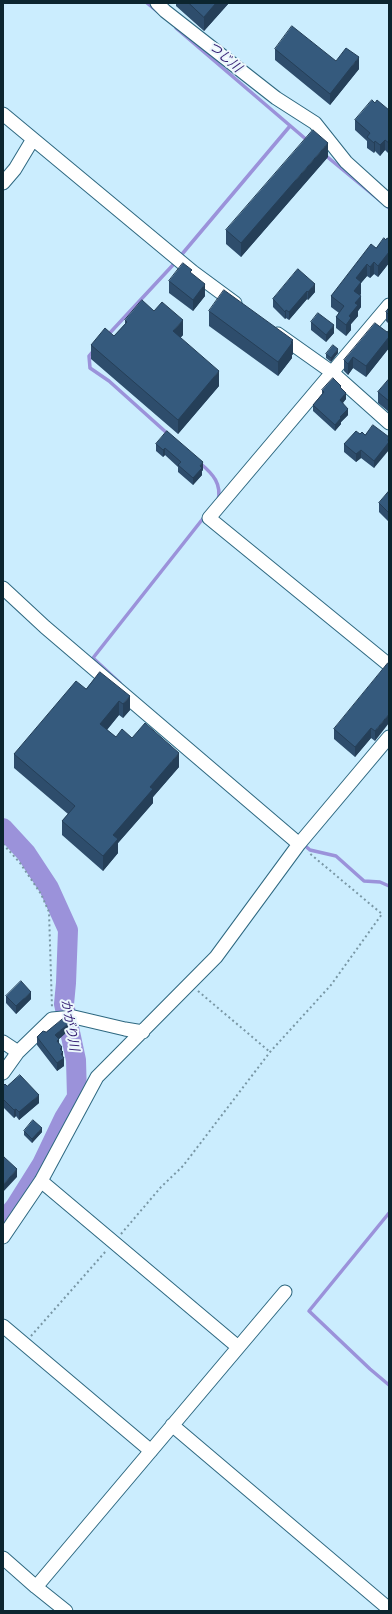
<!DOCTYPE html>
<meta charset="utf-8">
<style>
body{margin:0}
#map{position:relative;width:392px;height:1614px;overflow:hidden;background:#cbedfe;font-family:"Public Sans",sans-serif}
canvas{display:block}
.frame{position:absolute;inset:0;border:4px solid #0c252f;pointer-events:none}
</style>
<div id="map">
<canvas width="392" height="1614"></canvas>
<div class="frame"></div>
</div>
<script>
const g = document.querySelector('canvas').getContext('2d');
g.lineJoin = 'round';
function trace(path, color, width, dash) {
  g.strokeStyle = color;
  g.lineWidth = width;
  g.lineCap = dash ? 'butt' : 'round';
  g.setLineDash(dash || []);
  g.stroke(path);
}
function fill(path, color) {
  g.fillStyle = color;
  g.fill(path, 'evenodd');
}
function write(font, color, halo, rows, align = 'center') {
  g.font = font + ' "Public Sans","Noto Sans JP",sans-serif';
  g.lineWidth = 4;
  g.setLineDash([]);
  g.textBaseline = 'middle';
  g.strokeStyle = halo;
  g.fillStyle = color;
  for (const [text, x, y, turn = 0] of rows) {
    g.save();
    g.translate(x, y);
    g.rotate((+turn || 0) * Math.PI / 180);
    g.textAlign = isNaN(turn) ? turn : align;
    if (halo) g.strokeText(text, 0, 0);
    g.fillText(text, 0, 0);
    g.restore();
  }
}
trace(new Path2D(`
 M147,3L158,12
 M176,28L308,141
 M325,155L389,208
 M107,336L172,266L290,126
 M94,350L89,356L90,368L109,381L168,434
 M201,464C213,474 222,484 218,501
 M120,683L93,658L205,516
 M303,844L310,850L336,856L364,881L380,882L389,886
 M389,1213L309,1311L370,1369L389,1385`), '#9b92da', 3.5);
trace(new Path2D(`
 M3,828L26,853L49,888L68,930L66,983L64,1004L76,1060L77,1097L64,1118L42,1164L15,1207L3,1221`), '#9b92da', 20);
const minor = new Path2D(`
 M157,3L165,11L276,98L315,123L346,162L389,201
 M3,114L193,272L235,303
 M3,183L15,169L33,139
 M389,305L209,518L389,665
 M278,334L333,373L389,423
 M3,588L45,627L299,844
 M3,1042L18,1052
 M3,1073L18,1052L52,1019L74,1017L125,1029L143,1032
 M41,1181L238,1347
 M3,1237L41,1181L97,1077L216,957L299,844L389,737
 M3,1326L151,1451
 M172,1425L389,1609
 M3,1558L36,1587L66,1611
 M36,1587C119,1489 202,1390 285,1292`);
trace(minor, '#2e6880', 15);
trace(new Path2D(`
 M3,844L20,863L41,894L49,912L52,1008
 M198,991L270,1052
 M121,1234L161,1187L183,1166L270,1052L331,985L382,914L308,852
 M31,1336L106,1251`), '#7997a5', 2, [2, 3]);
trace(minor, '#fff', 13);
fill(new Path2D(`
 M176,3H229L204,31L176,6Z
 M275,49L359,69L330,105L275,60Z
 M375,103L389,110V154L385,150L380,156L375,151L374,153L367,148V141L355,130V120Z
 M328,157L241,257L226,244V230Z
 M389,239V263L378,277L374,274L370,278L367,276L361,283V294L360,295L361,307L358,311V316L351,324V330L346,336L336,328V317L339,313L331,307V296L376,248L386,240Z
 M298,269L315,292L308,300L307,299L289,320L286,318L285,319L273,307V299Z
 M192,274L205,296L193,311L169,293V281Z
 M389,308V324L386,321V312Z
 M209,311L293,354L292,355V358L278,376L209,326Z
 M125,320L183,335L180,338L219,386L178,434L91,359V345L114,336L125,324Z
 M311,322L334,333L326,342L311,330Z
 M389,331V348L366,377L353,368L348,375L344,371V360L387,332Z
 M338,353L331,362L326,358V354Z
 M389,379V412L378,403V392Z
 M341,388L346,399L343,403L348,415L341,422V424L335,431L313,411V405L322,394V390Z
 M167,431L203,470L202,471V475L193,485L178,472V467L165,455L163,457L156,451V444Z
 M360,434L389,437L374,468L361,458L356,462L344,452V444Z
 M389,491V522L379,512V503Z
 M388,663L375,741L371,738L355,757L334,739V729Z
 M100,672L130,710L123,718L119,715L107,730L116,737L132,738L179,767L153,797V803L118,843V853L103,871L62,835V821L68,814L14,768V754L86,689Z
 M6,996L31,999L16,1014L6,1003Z
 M68,1031L59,1039V1044L62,1051L63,1057L64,1066L57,1071L37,1045V1037L46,1032Z
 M3,1086H7L39,1103L19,1120L16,1116L14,1118L3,1107Z
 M24,1131L42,1132L32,1143L24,1135Z`), '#2e4d6c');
fill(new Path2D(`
 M216,3H229L204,31V17Z
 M359,57V69L330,105V94Z
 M385,140V150L380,156V145Z
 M375,141V151L374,153V143Z
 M328,143V157L241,257V243Z
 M389,252V263L378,277V266Z
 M374,262V274L370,278V267Z
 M367,264V276L361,283V294L354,302V291L356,278Z
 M205,284V296L193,311V300Z
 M315,284V292L308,300V292Z
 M307,291V299L289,320V312Z
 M361,296V307L358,311V316L351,324V330L346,336V325L349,316L355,303Z
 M286,310V318L285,319V312Z
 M183,320V335L173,346V331Z
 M334,325V333L326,342V335Z
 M389,337V348L366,377V366Z
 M293,340V354L292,355V358L278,376V362Z
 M338,349V353L331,362V358Z
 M353,357V368L348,375V364Z
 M219,371V386L178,434V420Z
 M346,393V399L340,406V400Z
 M348,409V415L341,422V424L335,431V425L340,417Z
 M389,439V450L374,468V461Z
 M165,448V455L163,457V450Z
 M361,450V458L356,462V454Z
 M203,462V470L202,471V475L193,485V478L200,466Z
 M130,696V710L123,718V704Z
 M119,701V715L100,738V724Z
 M389,714V723L375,741V731Z
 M371,728V738L355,757V747Z
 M179,753V767L153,797V803L118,843V853L103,871V856L113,835L150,787Z
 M31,992V999L16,1014V1006Z
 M68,1024V1031L59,1039V1047L55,1035Z
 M62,1047V1053L63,1052V1059L64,1058V1066L57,1071V1063L60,1049Z
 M39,1095V1103L19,1120V1112Z
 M16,1109V1116L14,1118V1110Z
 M42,1128V1132L32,1143V1139Z
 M17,1169V1177L3,1192V1185Z`), '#253f58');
const building = new Path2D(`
 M189,3H216L204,17Z
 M292,26L336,61L346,48L359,57L330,94L275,49Z
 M372,100L375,103L377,100L389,110V143L385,140L380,145L375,141L374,143L367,137L370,133L355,120Z
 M313,130L328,143L241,243L226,230Z
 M384,238L386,240L387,238L389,239V252L378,266L374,262L370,267L367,264L356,278L361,282L354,291L361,296L355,303L358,305L349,316L351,318L346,325L336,317L344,306L331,296L371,244L376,248Z
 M183,263L192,270L190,272L205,284L193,300L169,281Z
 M298,269L315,284L308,292L307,291L289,312L286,310L285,312L273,299Z
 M224,290L293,340L291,342L292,343L278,362L209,311Z
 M142,300L154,311L162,302L183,320L173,331L219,371L178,420L91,345L105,328L114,336L127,322L125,320Z
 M389,308V315L386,312Z
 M318,313L334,325L326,335L311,322Z
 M375,323L387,332L389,331V337L366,366L353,357L348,364L344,360Z
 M333,345L338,349L331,358L326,354Z
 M333,378L341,386L340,387L346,393L340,400L348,409L340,417L341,418L335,425L313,405L324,392L322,390Z
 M389,379V401L378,392Z
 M373,425L389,437L388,440L389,442L374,461L361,450L356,454L344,444L356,431L360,434L362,432L365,435Z
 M167,431L203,462L200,466L202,468L193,478L178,465L181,462L165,448L163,450L156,444Z
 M389,491V513L379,503Z
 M388,663H389V714L375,731L371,728L355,747L334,729Z
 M100,672L130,696L123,704L119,701L100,724L116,737L122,729L132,738L145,723L179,753L150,787L153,789L113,835L118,839L103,856L62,821L75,806L14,754L76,681L86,689Z
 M21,981L31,992L16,1006L6,996Z
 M64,1018L68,1024L55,1035L59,1039L57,1041L62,1047L60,1049L63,1052L61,1054L64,1058L57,1063L37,1037L43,1031L46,1032Z
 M20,1075L39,1095L19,1112L16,1109L14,1110L3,1099V1086L5,1084L7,1086Z
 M33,1120L42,1128L32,1139L24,1131Z
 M4,1157L17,1169L3,1185V1158Z`);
fill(building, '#355a7d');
trace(building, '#253f58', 1);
write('italic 13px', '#351f73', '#ebf7fc', [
 ["つじ川",225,57,41],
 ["かがり川",70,1025,80]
]);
</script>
